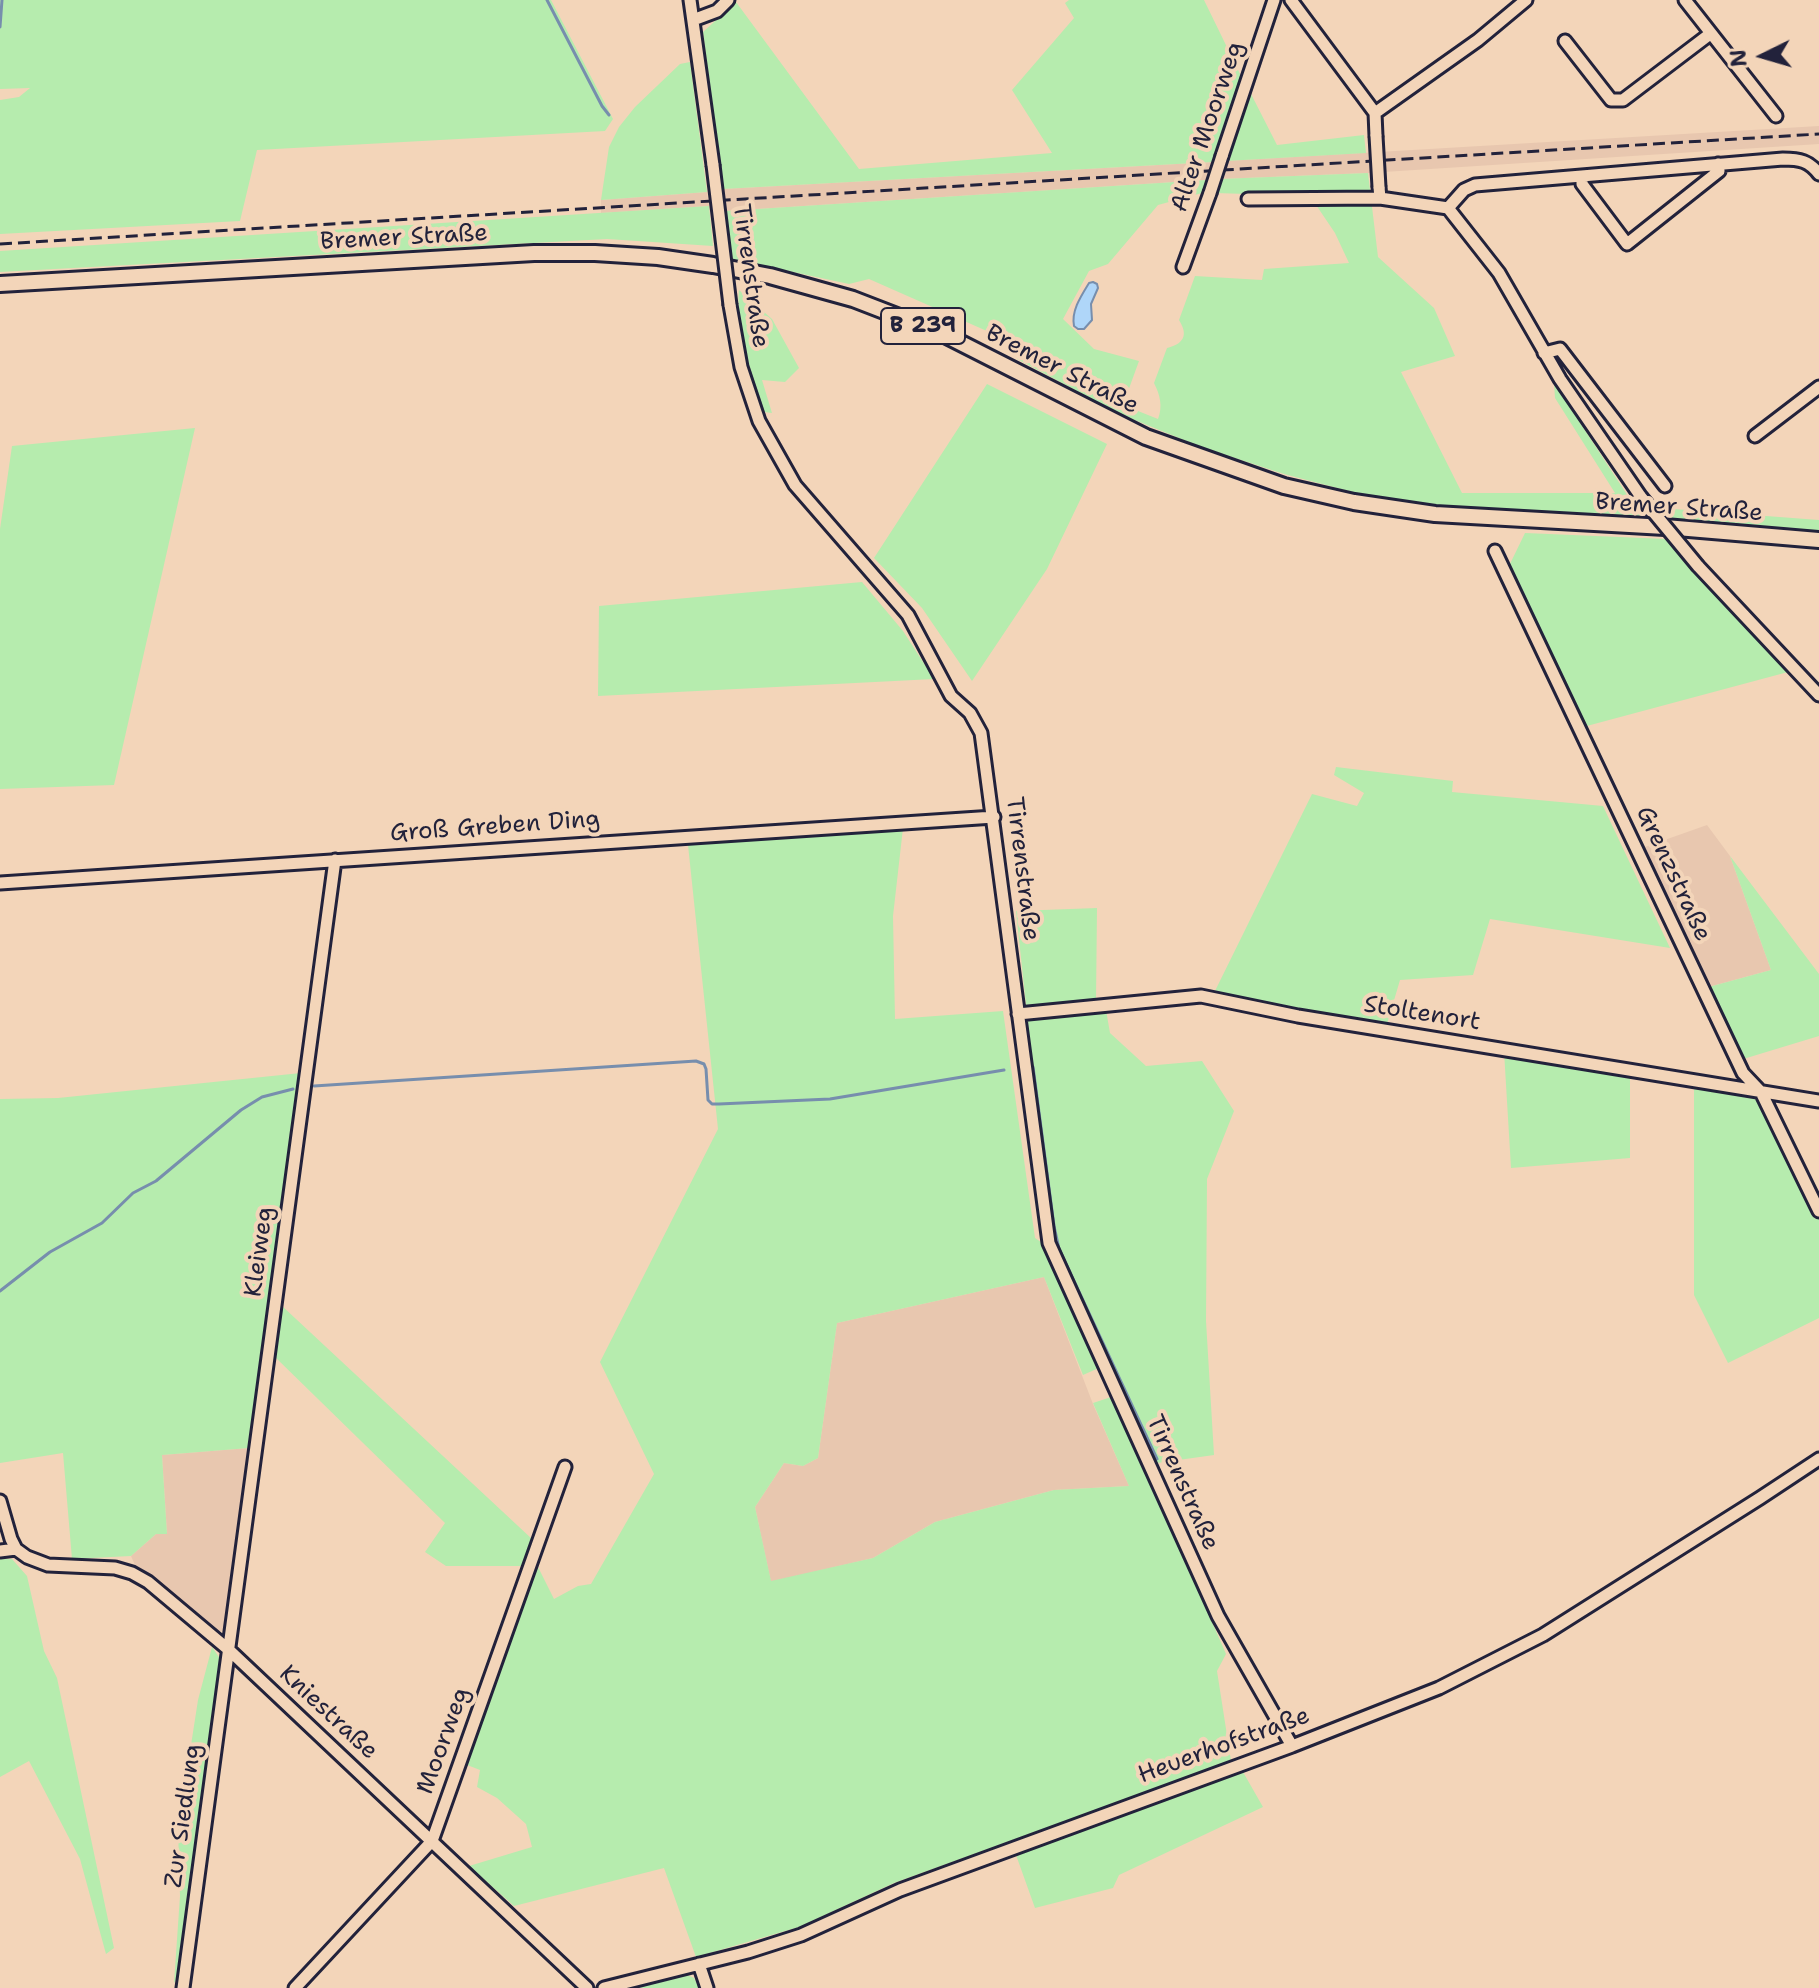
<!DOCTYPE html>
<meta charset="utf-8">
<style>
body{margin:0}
#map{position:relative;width:1819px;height:1988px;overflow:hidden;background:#f3d5b9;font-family:"Shantell Sans",sans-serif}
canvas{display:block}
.north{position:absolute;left:1723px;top:16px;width:80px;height:80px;-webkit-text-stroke:6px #f3d5b9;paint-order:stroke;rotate:265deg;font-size:22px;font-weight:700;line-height:32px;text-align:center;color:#22223b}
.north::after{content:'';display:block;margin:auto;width:28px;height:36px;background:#22223b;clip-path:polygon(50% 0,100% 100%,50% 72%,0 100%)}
</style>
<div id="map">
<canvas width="1819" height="1988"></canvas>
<div class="north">N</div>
</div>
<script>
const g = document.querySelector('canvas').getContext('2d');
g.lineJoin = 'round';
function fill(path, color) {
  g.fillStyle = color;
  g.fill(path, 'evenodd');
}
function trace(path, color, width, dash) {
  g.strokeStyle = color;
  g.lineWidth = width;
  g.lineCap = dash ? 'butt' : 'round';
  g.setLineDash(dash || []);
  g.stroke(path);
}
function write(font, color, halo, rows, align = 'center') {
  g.font = font + ' "Shantell Sans",sans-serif';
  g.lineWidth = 8;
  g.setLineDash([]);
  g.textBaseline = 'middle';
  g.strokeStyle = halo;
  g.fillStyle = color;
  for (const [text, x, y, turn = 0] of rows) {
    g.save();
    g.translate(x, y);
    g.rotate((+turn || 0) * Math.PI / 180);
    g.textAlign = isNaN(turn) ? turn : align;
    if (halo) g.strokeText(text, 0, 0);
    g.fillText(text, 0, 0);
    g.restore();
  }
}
fill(new Path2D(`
 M1819,126V144L1368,173L1220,179L1226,161Z
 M1213,162L1206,180L726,211L723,189Z
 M707,192L709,206L601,213V200Z
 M1707,825L1730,856L1771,970L1705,988L1642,848Z
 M1044,1277L1093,1404L1129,1486L1054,1490L935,1522L873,1558L771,1582L755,1507L784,1463L803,1466L818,1458L837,1323Z
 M249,1448L228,1620L225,1630L217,1632L135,1565L131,1556L156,1534L167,1533L162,1455Z`), '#e8c7af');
fill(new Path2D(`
 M0,0H551L613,119L605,131L257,150L240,221L0,234V100L19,97L30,88L0,89Z
 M1069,0H1204L1242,78L1213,162L723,189L703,32L736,2L859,169L1052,153L1012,90L1074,18L1065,3Z
 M690,62L707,192L601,200L609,147L619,127L635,107L680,64Z
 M1250,92L1277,145L1364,135L1366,153L1226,161Z
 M1368,173L1378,257L1434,308L1455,356L1401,372L1462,493H1615L1555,398L1554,383L1641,516L1436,506L1356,493L1284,474L1201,447L1120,414L1017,359L1014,343L869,279L849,284L732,259L726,211L1206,180L1202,193L1158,205L1108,264L1089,271L1063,319L1094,349L1139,361L1123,405L1158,419C1163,406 1160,395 1154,383L1167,348C1183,344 1189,336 1179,320L1195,276L1262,280L1264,269L1349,263L1335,233L1310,196L1215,193L1220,179Z
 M709,206L713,246L607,239L0,272V251Z
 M739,290L772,319L799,368L785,382L762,380L772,413L764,412C752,376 735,328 739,290Z
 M987,384L1107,444L1047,569L972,681L922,608L874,558Z
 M195,428L114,785L0,789V529L12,446Z
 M1660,508L1819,520V533L1670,521Z
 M1525,533L1667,539L1788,672L1583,727L1508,568Z
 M862,582L903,631L934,679L598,696L599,606Z
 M1336,767L1453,781L1452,792L1603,806L1670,948L1490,919L1473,975L1400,980L1387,1024L1214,993L1312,794L1357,806L1364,793L1334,775Z
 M903,828L893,916L895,1019L1003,1011L1035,1238L1044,1244L1101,1367L1083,1375L1044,1277L837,1323L818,1458L803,1466L784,1463L755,1507L771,1581L873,1558L935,1522L1054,1490L1129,1486L1093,1403L1114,1396L1226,1654L1217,1671L1231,1761L894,1883L799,1927L696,1957L664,1868L514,1906L469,1866L532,1847L526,1824L497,1798L477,1787L480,1770L462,1763L536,1563L554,1599L578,1586L591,1584L654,1474L600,1362L718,1129L688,845Z
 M1730,856L1819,974V1036L1740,1060L1705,988L1771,970Z
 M1097,908L1096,1000L1026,1005L1016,911Z
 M1106,1010L1110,1033L1146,1066L1202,1061L1234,1111L1207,1179L1206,1321L1214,1455L1157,1463L1054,1243L1022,1019Z
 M1504,1051L1630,1073V1158L1511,1168Z
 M301,1073L249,1448L162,1455L167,1534H156L131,1556L72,1559L63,1453L0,1463V1099L58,1098Z
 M1694,1084L1759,1095L1819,1219V1318L1728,1363L1694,1295Z
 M281,1305L532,1539L522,1566H446L425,1552L445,1523L275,1357Z
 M0,1559H12L27,1576L44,1651L57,1678L114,1948L106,1954L80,1859L29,1761L0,1777Z
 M212,1647L221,1660L179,1975L174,1983L180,1896L178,1829L198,1700Z
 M1243,1772L1263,1807L1119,1875L1113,1888L1035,1908L1016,1855Z
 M685,1974L694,1978L699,1988H632Z`), '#b6ecae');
const water = new Path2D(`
 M1093,282L1097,284L1098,288L1091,304L1092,320L1084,329H1078L1074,326C1071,311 1081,296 1089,283Z`);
fill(water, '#afd6f9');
trace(water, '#778ead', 2);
trace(new Path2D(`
 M547,0L602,106L609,115
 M0,27L2,0
 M1033,1067L1054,1226L1059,1249L1157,1459
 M314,1086L696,1061L704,1064L706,1069L708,1100L712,1104H719L830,1099L1004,1070
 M0,1291L50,1252L102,1223L133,1193L156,1181L241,1110L262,1097L293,1089`), '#778ead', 3);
const minor = new Path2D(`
 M690,0L713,165
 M1291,0L1375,113L1376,136
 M1685,0L1776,116
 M693,20L717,11L728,0
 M1565,41L1611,100H1623L1710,34
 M1375,113L1478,40L1526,0
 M1222,156L1274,0
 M1582,177V184L1627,244L1719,171L1718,164
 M1379,187L1380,198L1448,208L1499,273L1560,379L1641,497
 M1248,199L1380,198
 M1448,208L1464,190L1475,185L1783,159C1800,159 1809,161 1819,174
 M1183,267L1210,193
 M730,305L741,367L759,421L795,485L908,615L951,696L970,713L981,733L1049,1243L1218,1616L1292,1746
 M1544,353L1560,349L1665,486
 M1755,436L1819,387
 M1495,551L1743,1073L1761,1092L1819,1211
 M1698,566L1819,695
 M0,883L994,817
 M1018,1014L1201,996L1298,1016L1819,1101
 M0,1501L11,1539L16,1549L27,1557L48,1565L115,1568L132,1573L148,1582L229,1650L587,1988
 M0,1551L16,1549
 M699,1964L707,1988
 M183,1988L335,860
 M295,1988L432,1841L565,1467
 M604,1988L748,1952L801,1935L900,1890L1292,1746L1439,1688L1543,1635L1760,1498L1819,1459`);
const major = new Path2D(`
 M0,284L534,253H595L658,257L713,265L770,276L853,299L941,333L1146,437L1284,486L1354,502L1435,514L1665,527L1819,540`);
trace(minor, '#22223b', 17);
trace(major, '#22223b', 20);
trace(minor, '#f3d5b9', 11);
trace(major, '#f3d5b9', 14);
trace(new Path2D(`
 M0,244L1819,134`), '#22223b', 3, [12, 6]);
const minorBridge = new Path2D(`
 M1376,136L1379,187
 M713,165L730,305
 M1210,193L1222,156
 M1641,497L1698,566`);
trace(minorBridge, '#22223b', 17, []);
trace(minorBridge, '#f3d5b9', 11);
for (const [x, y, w] of [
 [923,326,84]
]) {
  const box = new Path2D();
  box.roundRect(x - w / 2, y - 18, w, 36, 6);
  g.fillStyle = '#f3d5b9';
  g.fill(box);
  trace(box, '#22223b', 2);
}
write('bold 22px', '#22223b', null, [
 ["B 239",923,326]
]);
write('24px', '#22223b', '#f3d5b9', [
 ["Alter Moorweg",1208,127,-71],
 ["Bremer Straße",404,238,-3],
 ["Tirrenstraße",750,276,82],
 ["Bremer Straße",1062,370,27],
 ["Bremer Straße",1679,508,4],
 ["Groß Greben Ding",495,827,-4],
 ["Tirrenstraße",1022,869,83],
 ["Grenzstraße",1673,874,65],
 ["Stoltenort",1422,1014,9],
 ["Kleiweg",260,1252,-82],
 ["Tirrenstraße",1182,1483,66],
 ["Kniestraße",328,1713,43],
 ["Moorweg",444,1741,-70],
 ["Heuerhofstraße",1224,1746,-20],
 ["Zur Siedlung",184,1816,-82]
]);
</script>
